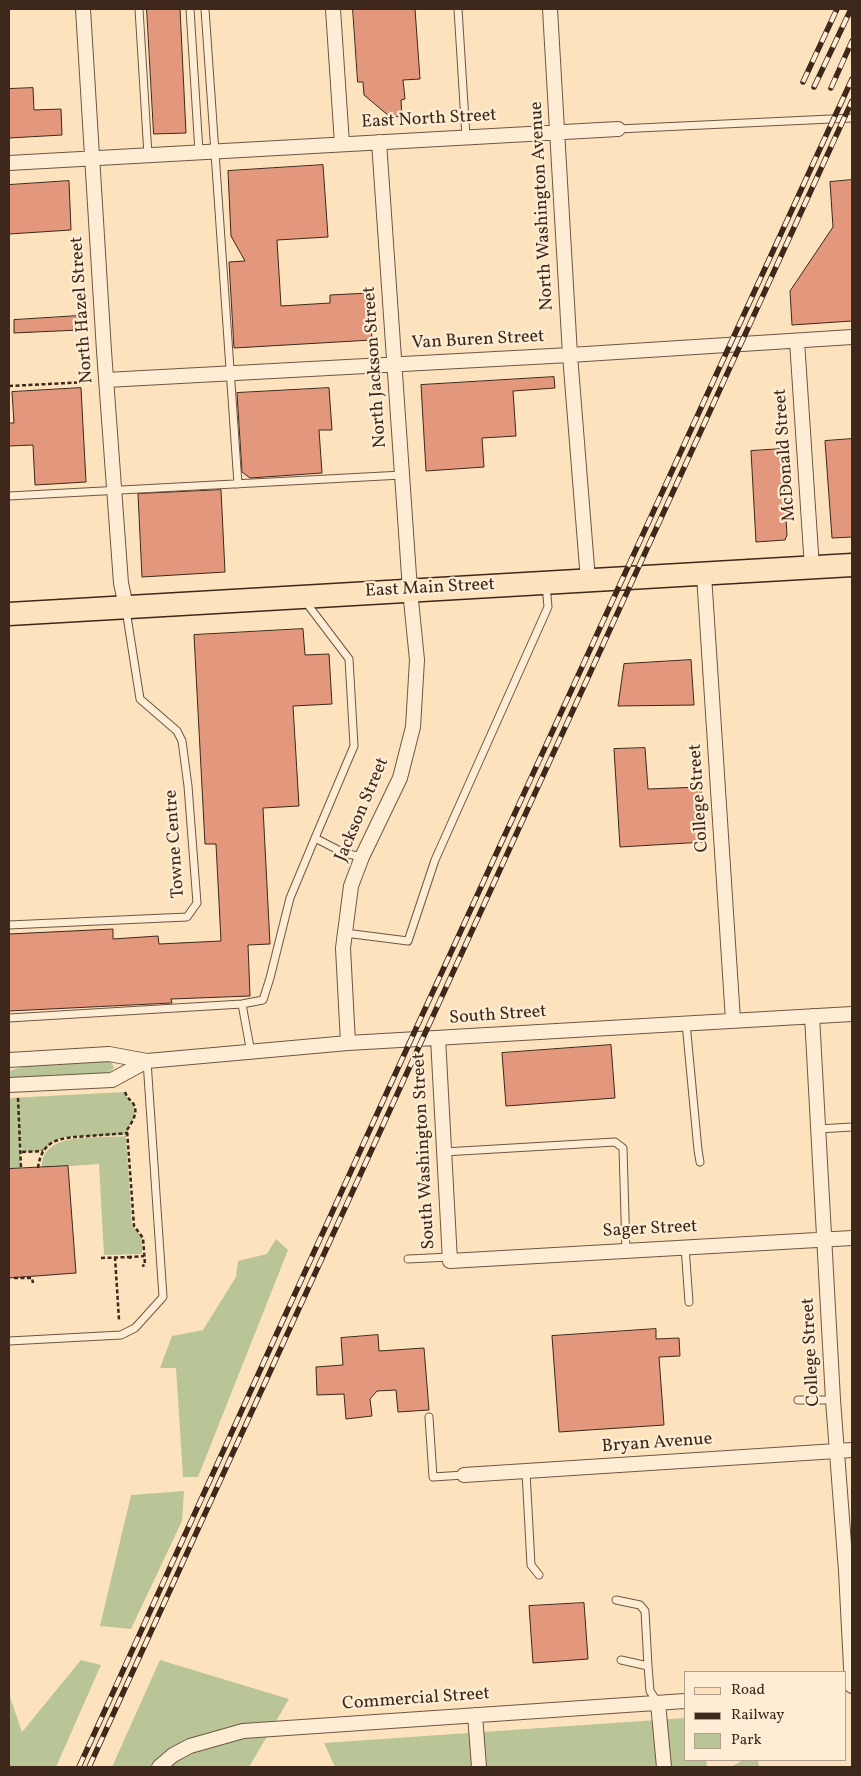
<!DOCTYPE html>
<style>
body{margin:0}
#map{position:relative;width:861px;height:1776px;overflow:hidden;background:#fde3bd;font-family:Vollkorn,serif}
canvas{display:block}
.frame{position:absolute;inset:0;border:10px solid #3e271b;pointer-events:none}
.legend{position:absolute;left:684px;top:1671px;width:162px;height:90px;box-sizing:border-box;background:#feedd4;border:1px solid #b19e8a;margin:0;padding:6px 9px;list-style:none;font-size:15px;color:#3e271b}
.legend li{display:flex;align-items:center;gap:10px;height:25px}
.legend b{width:25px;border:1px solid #b19e8a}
</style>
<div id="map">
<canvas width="861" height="1776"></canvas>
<div class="frame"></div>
<ul class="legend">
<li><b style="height:6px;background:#fde3bd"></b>Road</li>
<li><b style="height:6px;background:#3e271b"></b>Railway</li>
<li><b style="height:14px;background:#b9c596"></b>Park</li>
</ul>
</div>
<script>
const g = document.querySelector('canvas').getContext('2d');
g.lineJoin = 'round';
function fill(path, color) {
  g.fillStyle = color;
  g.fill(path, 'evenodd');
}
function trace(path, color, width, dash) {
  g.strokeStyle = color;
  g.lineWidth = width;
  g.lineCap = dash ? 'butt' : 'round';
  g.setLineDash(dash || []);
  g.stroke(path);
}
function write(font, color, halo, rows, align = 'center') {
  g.font = font + ' Vollkorn,serif';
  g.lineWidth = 4.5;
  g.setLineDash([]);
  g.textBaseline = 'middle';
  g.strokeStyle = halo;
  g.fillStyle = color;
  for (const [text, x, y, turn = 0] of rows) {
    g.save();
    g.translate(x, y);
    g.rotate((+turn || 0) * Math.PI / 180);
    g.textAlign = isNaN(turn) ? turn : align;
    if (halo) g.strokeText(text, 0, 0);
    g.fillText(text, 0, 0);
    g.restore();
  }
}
fill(new Path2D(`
 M108,1060L112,1063L114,1068L108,1073L9,1080V1071L30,1065Z
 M125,1092L128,1100L133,1103C139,1121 127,1121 128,1135L64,1137L52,1142L43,1151L22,1152L20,1132L21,1168H9V1098Z
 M126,1136L132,1226L142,1237V1254L104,1255L99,1164L42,1168C40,1130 101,1139 126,1136Z
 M276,1239L288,1250L198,1477H183L176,1368H160L172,1336L203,1330L236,1277L238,1261L267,1254Z
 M184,1491L182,1521L131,1629L100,1626L131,1495Z
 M81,1660L101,1665L56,1767H9V1694L22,1732Z
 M160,1660L289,1699L249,1767H112Z
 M685,1718V1760H706L707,1767H335L324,1743Z
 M743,1760H758L759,1767H731Z`), '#b9c596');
const building = new Path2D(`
 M147,9H180L186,133L154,134Z
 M353,9H415L420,79L403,80L405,99L401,100L402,117L389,116L364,95L363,82H358Z
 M33,88L34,110L61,109L62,135L9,138V89Z
 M323,165L328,237L277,240L281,306L330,303V295L370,293L372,340L234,348L229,262L245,261L231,236L228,171Z
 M852,180V321L792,325L790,291L833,227L830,182Z
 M69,181L71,230L9,234V185Z
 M78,316L79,330L14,333V320Z
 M554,377L555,388L513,391L516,436L482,438L484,467L426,471L421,385Z
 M81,388L86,482L35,485L33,445L9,446V423H14L12,392Z
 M329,388L332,430H319L322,473L250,478L242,472L237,393Z
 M852,439V537L832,538L825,441Z
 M782,449L787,535L785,540L756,542L751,451Z
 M221,490L225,572L142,577L138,494Z
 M303,629L305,655L329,654L332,704L293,706L299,806L263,808L270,944L248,945L250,996L171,999L172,1003L9,1011V934L113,929V939L158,936L159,944L221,941L216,844H205L194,635Z
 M691,660L694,705L618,706L624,664Z
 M645,748L648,789L701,787L705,842L620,847L614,749Z
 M611,1045L615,1098L506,1106L502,1053Z
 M68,1166L76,1273L9,1278V1169Z
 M656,1329V1339L679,1338L680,1356L659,1357L664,1425L559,1432L552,1336Z
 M378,1335L379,1351L424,1348L429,1410L398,1412L396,1390L377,1391L370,1399L372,1416L346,1419L344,1394L317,1395L316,1367L343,1365L341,1338Z
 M584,1603L588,1659L533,1663L529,1606Z`);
fill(building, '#e3977d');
trace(building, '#3e271b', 1);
const service = new Path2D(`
 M139,9L148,155
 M190,9L199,152
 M205,9L238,484
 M458,9L466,137
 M618,129L852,118
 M9,496L402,475
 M305,601L349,659L354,746L315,838
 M9,925L187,917L197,903L188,786L182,741L177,731L140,699L126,610
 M345,933L408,941L435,860L548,607L546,585
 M242,1004L251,1053
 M9,1018L242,1004L263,1000L270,978L290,898L315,838L344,853L362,857
 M686,1023L698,1150L700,1162
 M818,1129L852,1127
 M444,1152L615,1142L623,1148L626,1251
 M685,1247L689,1302
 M408,1259L450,1257
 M9,1341L121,1335L135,1328L163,1297L147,1061
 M798,1400H833
 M429,1417L433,1477L464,1475
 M526,1472L531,1565L539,1575
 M616,1600L640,1605L645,1611L648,1666
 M621,1660L648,1666L650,1691L658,1703`);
const minor = new Path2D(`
 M83,9L104,351L121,583L126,607
 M333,9L342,144
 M550,9L570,355L588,580
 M9,163L618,129
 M797,341L812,568
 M106,380L570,355L852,337
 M704,575L733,1020
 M812,1016L833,1400L846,1571L852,1686
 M438,1038L450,1261L852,1238
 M348,1043L343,948L351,886L362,857L400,778L413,727L417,660L410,590L379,142
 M9,1060L109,1054L147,1061L348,1043L852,1014
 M9,1085L112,1080L147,1061
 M464,1475L852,1450
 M658,1703L664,1767
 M475,1715L479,1767
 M159,1767L173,1755L190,1746L243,1731L685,1701`);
const primary = new Path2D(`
 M9,614L852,565`);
trace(service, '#6e5644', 9);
trace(minor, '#6e5644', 16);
trace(primary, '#3e271b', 25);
trace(new Path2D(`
 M9,386L87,382
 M125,1092C127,1097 128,1098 132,1102C140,1111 132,1122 127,1130L134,1226L143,1238L145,1265L142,1266
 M18,1098L21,1168
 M22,1152L43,1151
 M38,1168C42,1137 63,1138 88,1136C101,1135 114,1134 128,1133
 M115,1257L119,1320
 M101,1258L130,1257
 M130,1259V1257L144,1256
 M14,1278H32L33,1283`), '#3e271b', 2.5, [4, 2.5]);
trace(service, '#feedd4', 7);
trace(minor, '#feedd4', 14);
trace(primary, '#fde3bd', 22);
const rail = new Path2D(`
 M803,82L837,9
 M814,87L851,9
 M831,88L852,41
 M79,1767L419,1022L852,79
 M89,1767L852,101`);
trace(rail, '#3e271b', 5.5);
trace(rail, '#feedd4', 4, [11]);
write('18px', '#3e271b', '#feedd4', [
 ["East North Street",429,120,-3],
 ["North Washington Avenue",543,206,-93],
 ["North Hazel Street",83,310,-94],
 ["Van Buren Street",478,341,-3],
 ["North Jackson Street",376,367,-94],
 ["McDonald Street",786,455,-94],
 ["East Main Street",430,589,-3],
 ["College Street",700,798,-94],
 ["Jackson Street",363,810,-67],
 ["Towne Centre",176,844,-94],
 ["South Street",498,1016,-4],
 ["South Washington Street",425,1151,-93],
 ["Sager Street",650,1230,-3],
 ["College Street",812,1352,-93],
 ["Bryan Avenue",657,1444,-4],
 ["Commercial Street",416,1700,-4]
]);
</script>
